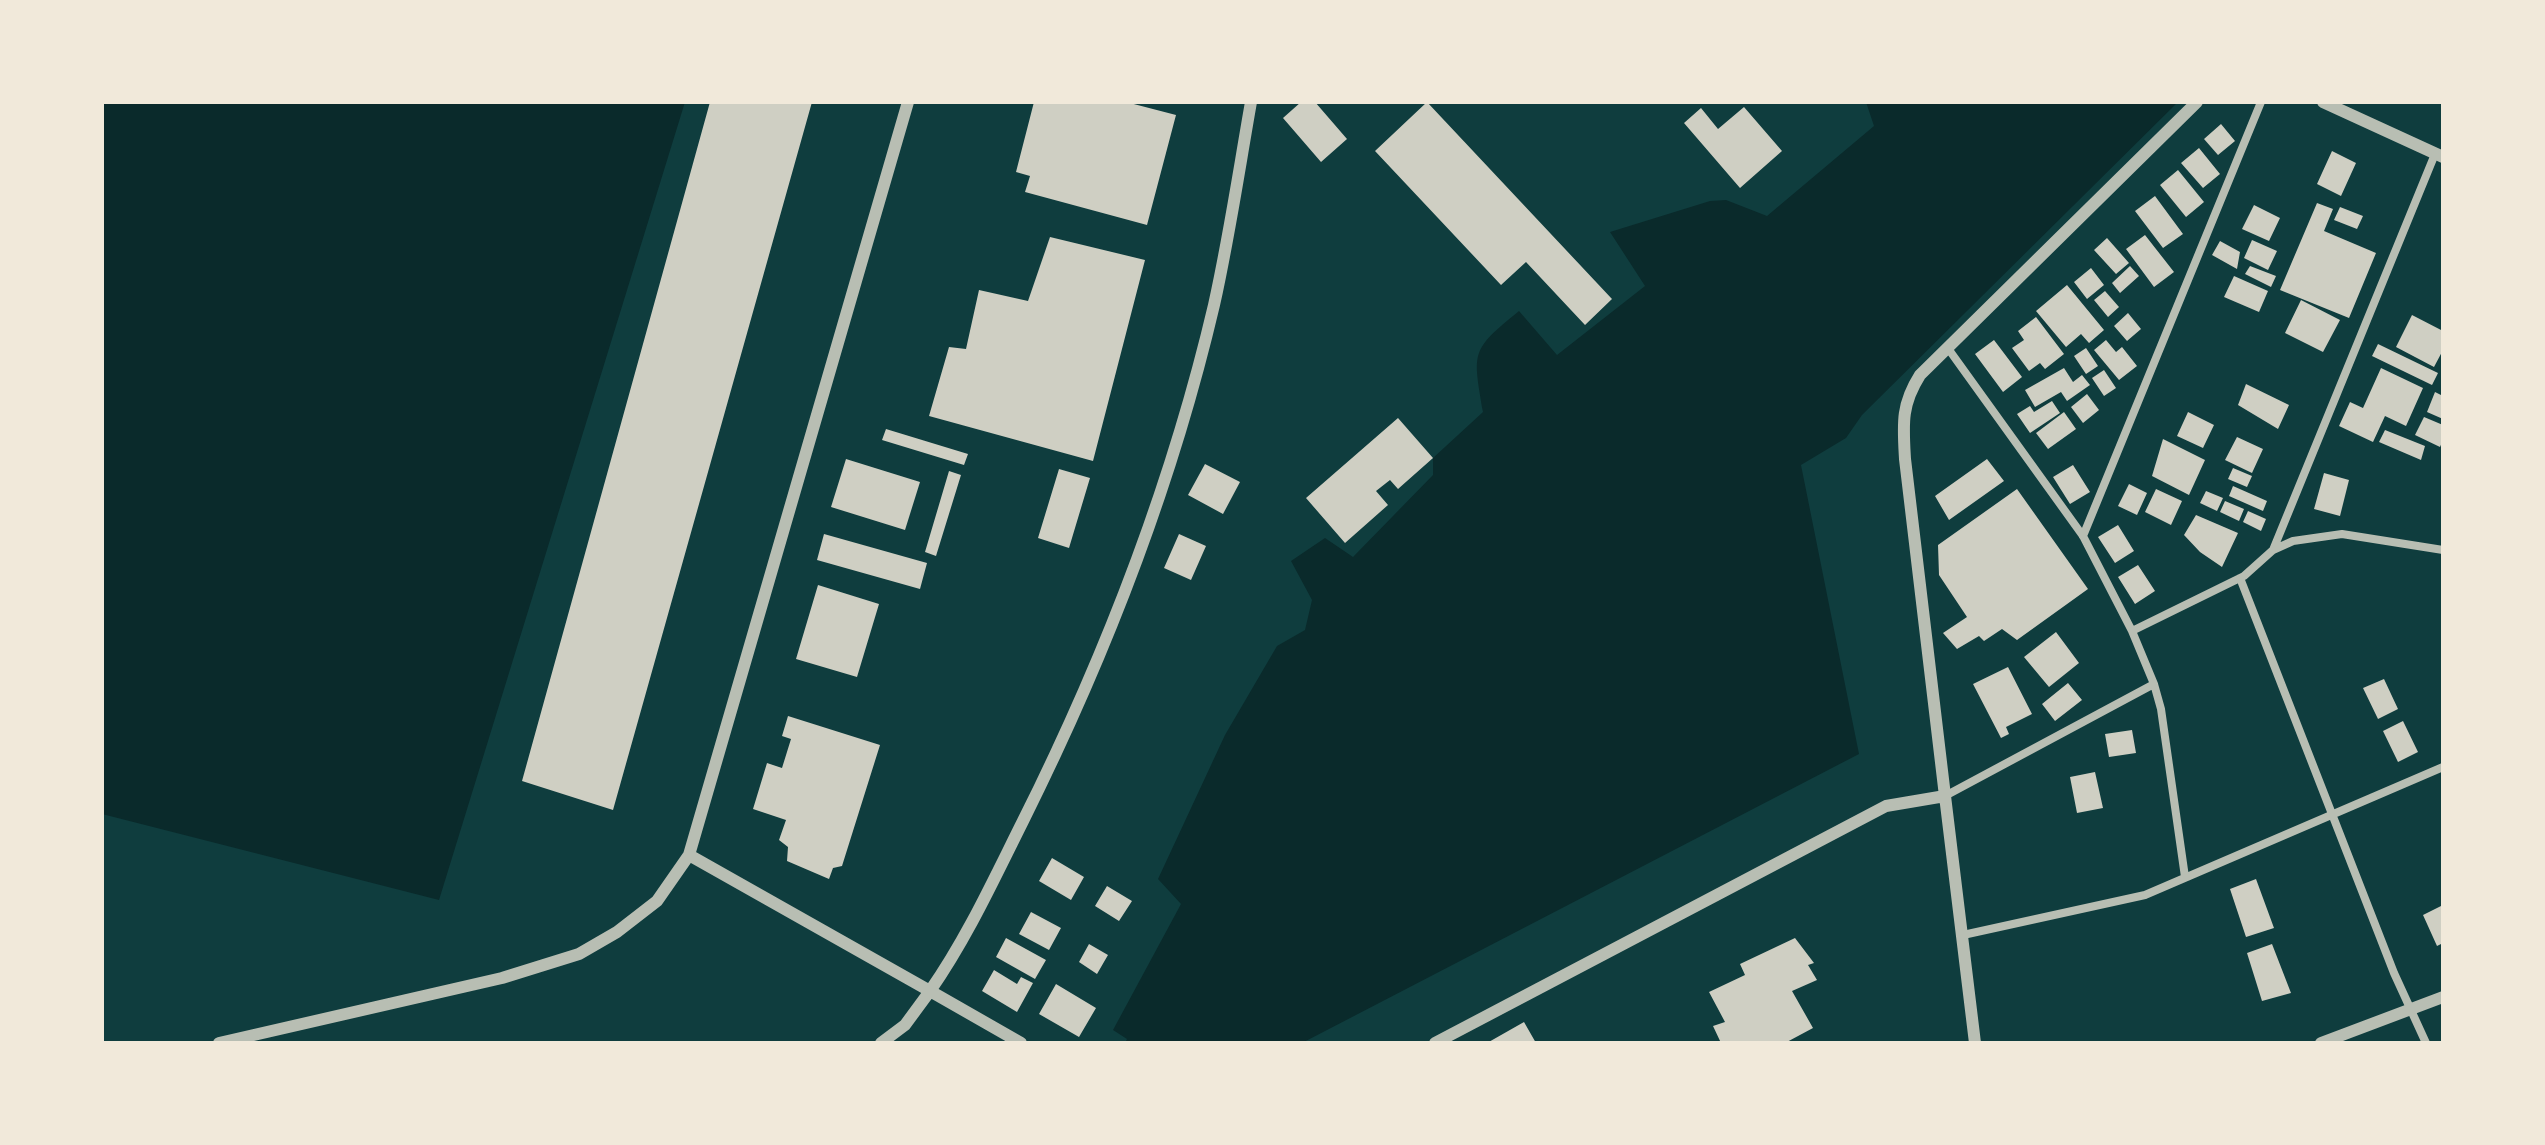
<!DOCTYPE html>
<style>
body{margin:0}
#map{position:relative;width:2545px;height:1145px;overflow:hidden;background:#0f3d3e;font-family:"Varela Round",sans-serif}
canvas{display:block}
.frame{position:absolute;inset:0;border:104px solid #f1e9da;pointer-events:none}
</style>
<div id="map">
<canvas width="2545" height="1145"></canvas>
<div class="frame"></div>
</div>
<script>
const g = document.querySelector('canvas').getContext('2d');
g.lineJoin = 'round';
function fill(path, color) {
  g.fillStyle = color;
  g.fill(path, 'evenodd');
}
function trace(path, color, width, dash) {
  g.strokeStyle = color;
  g.lineWidth = width;
  g.lineCap = dash ? 'butt' : 'round';
  g.setLineDash(dash || []);
  g.stroke(path);
}
fill(new Path2D(`
 M102,102H685L439,900L102,814Z
 M1866,102H2178L1862,415L1846,438L1801,465L1859,754L1302,1043H1125L1127,1039L1113,1030L1181,904L1158,879L1225,735L1277,646L1305,630L1312,600L1291,561L1325,538L1353,557L1433,475V458L1483,412C1473,351 1470,351 1519,311L1557,355L1645,286L1610,232L1710,201L1726,200L1767,216L1874,126Z`), '#0a2a2b');
fill(new Path2D(`
 M710,102H812L613,810L522,781Z
 M1034,102H1126L1176,115L1147,225L1025,192L1030,176L1016,172Z
 M1301,102H1315L1347,139L1321,162L1283,118Z
 M1427,102L1612,299L1585,325L1526,262L1501,285L1375,151Z
 M1744,107L1782,151L1740,188L1684,123L1701,108L1718,129Z
 M2221,124L2235,141L2218,155L2204,139Z
 M2199,148L2220,174L2203,188L2181,163Z
 M2332,151L2356,163L2341,196L2317,184Z
 M2178,170L2204,202L2186,217L2160,185Z
 M2155,196L2183,234L2163,248L2135,211Z
 M2317,203L2333,209L2324,231L2376,253L2349,318L2280,290Z
 M2254,205L2280,218L2269,241L2242,229Z
 M2340,207L2363,216L2357,229L2334,220Z
 M2145,235L2174,272L2154,287L2126,249Z
 M1050,237L1145,260L1093,461L929,416L949,347L966,349L979,290L1028,301Z
 M2107,238L2129,263L2116,274L2094,250Z
 M2252,240L2277,251L2268,270L2244,258Z
 M2220,241L2240,252L2237,269L2212,255Z
 M2130,266L2139,276L2120,293L2112,283Z
 M2250,266L2276,276L2271,287L2245,274Z
 M2091,268L2104,285L2087,299L2074,282Z
 M2234,276L2268,291L2259,312L2224,297Z
 M2067,285L2104,330L2089,343L2081,334L2066,347L2036,311Z
 M2105,291L2119,307L2108,317L2094,300Z
 M2301,300L2340,320L2323,352L2285,333Z
 M2128,313L2141,329L2127,341L2114,326Z
 M2412,315L2443,331V350L2434,367L2396,347Z
 M2036,317L2064,354L2045,369L2040,363L2029,371L2012,348L2024,340L2018,331Z
 M1994,340L2022,377L2003,392L1975,354Z
 M2106,340L2116,352L2122,347L2137,366L2119,380L2094,350Z
 M2378,344L2438,373L2432,385L2372,356Z
 M2086,348L2098,366L2086,374L2074,356Z
 M2064,368L2073,382L2082,375L2090,385L2067,401L2061,392L2035,407L2025,390Z
 M2381,368L2423,388L2406,426L2385,416L2373,442L2339,426L2350,402L2363,408Z
 M2104,370L2116,388L2104,396L2092,378Z
 M2246,384L2289,405L2278,429L2238,405Z
 M2435,392L2443,396V419L2427,412Z
 M2087,394L2099,410L2083,423L2071,407Z
 M2052,401L2060,413L2030,433L2017,414L2030,406L2034,412Z
 M2064,412L2076,429L2048,449L2036,433Z
 M2188,412L2214,425L2203,448L2177,436Z
 M2424,417L2443,425V440L2440,447L2415,435Z
 M1398,418L1433,458L1398,489L1390,480L1376,491L1388,505L1345,543L1306,498Z
 M886,429L968,454L964,465L882,440Z
 M2385,430L2425,446L2421,460L2379,442Z
 M2237,437L2263,449L2252,473L2225,460Z
 M2163,439L2205,460L2189,495L2152,476Z
 M846,459L920,482L905,530L831,507Z
 M1987,459L2004,481L1949,520L1935,496Z
 M1205,464L1240,482L1223,514L1188,495Z
 M2073,465L2090,492L2070,504L2053,477Z
 M2233,468L2252,476L2247,487L2228,479Z
 M1059,469L1090,478L1069,548L1038,538Z
 M949,471L961,475L936,556L925,552Z
 M2324,473L2349,480L2340,516L2314,509Z
 M2129,484L2147,493L2137,515L2118,506Z
 M2233,486L2267,501L2263,511L2229,496Z
 M2017,489L2088,589L2017,640L2002,629L1984,641L1979,636L1957,649L1943,633L1967,617L1939,575L1938,545Z
 M2156,489L2182,501L2171,525L2145,512Z
 M2206,491L2223,498L2217,511L2200,503Z
 M2225,501L2244,509L2239,521L2220,512Z
 M2248,511L2266,519L2261,531L2243,522Z
 M2196,515L2238,533L2222,567L2200,552L2184,535Z
 M2118,525L2134,551L2115,563L2098,537Z
 M824,534L927,563L920,589L817,560Z
 M1179,534L1206,546L1191,580L1164,568Z
 M2138,565L2155,591L2135,604L2118,577Z
 M818,585L879,604L857,677L796,659Z
 M2056,632L2079,663L2049,687L2024,657Z
 M2008,667L2032,714L2006,727L2009,734L2001,738L1973,684Z
 M2384,679L2398,709L2378,719L2363,688Z
 M2068,683L2082,700L2055,721L2042,704Z
 M788,716L880,745L842,866L833,868L829,879L787,861L788,847L779,840L786,820L753,809L767,763L782,768L791,739L782,736Z
 M2403,721L2418,752L2398,762L2383,731Z
 M2132,730L2136,753L2109,757L2105,734Z
 M2095,772L2103,808L2077,813L2070,777Z
 M1052,858L1084,877L1071,900L1039,881Z
 M2256,879L2274,928L2246,937L2230,889Z
 M1107,886L1132,901L1119,921L1095,906Z
 M2443,905V943L2437,946L2423,915Z
 M1031,912L1061,928L1049,950L1019,934Z
 M1006,938L1046,960L1035,979L996,957Z
 M1795,938L1814,963L1808,965L1817,980L1792,991L1813,1028L1785,1043H1721L1713,1026L1725,1022L1709,992L1745,975L1740,964Z
 M1089,944L1108,955L1097,974L1079,962Z
 M2272,944L2291,993L2262,1001L2247,953Z
 M994,970L1017,984L1021,977L1033,983L1017,1012L982,991Z
 M1056,984L1096,1008L1079,1037L1039,1014Z
 M1524,1022L1536,1043H1487Z`), '#cfcfc3');
trace(new Path2D(`
 M1947,347L2083,536L2132,631L2154,684L2161,709L2185,877
 M2083,536L2261,102
 M2273,550L2435,154
 M2240,578L2394,973L2426,1043
 M2132,631L2244,576L2273,550L2293,541L2342,534L2443,550
 M1945,796L2154,684
 M1963,935L2145,895L2443,767`), '#b8beb3', 8);
trace(new Path2D(`
 M2323,102L2443,157
 M1945,796L1975,1043
 M689,855L930,991C967,938 994,879 1023,821C1105,657 1172,484 1214,305C1229,238 1239,170 1251,102
 M219,1043L502,978L579,954L617,932L657,901L689,855L908,102
 M881,1043L905,1025L930,991L1021,1043
 M1435,1043L1886,806L1945,796L1905,459C1903,424 1901,405 1920,375L2197,102
 M2321,1043L2443,997`), '#b8beb3', 12);
</script>
